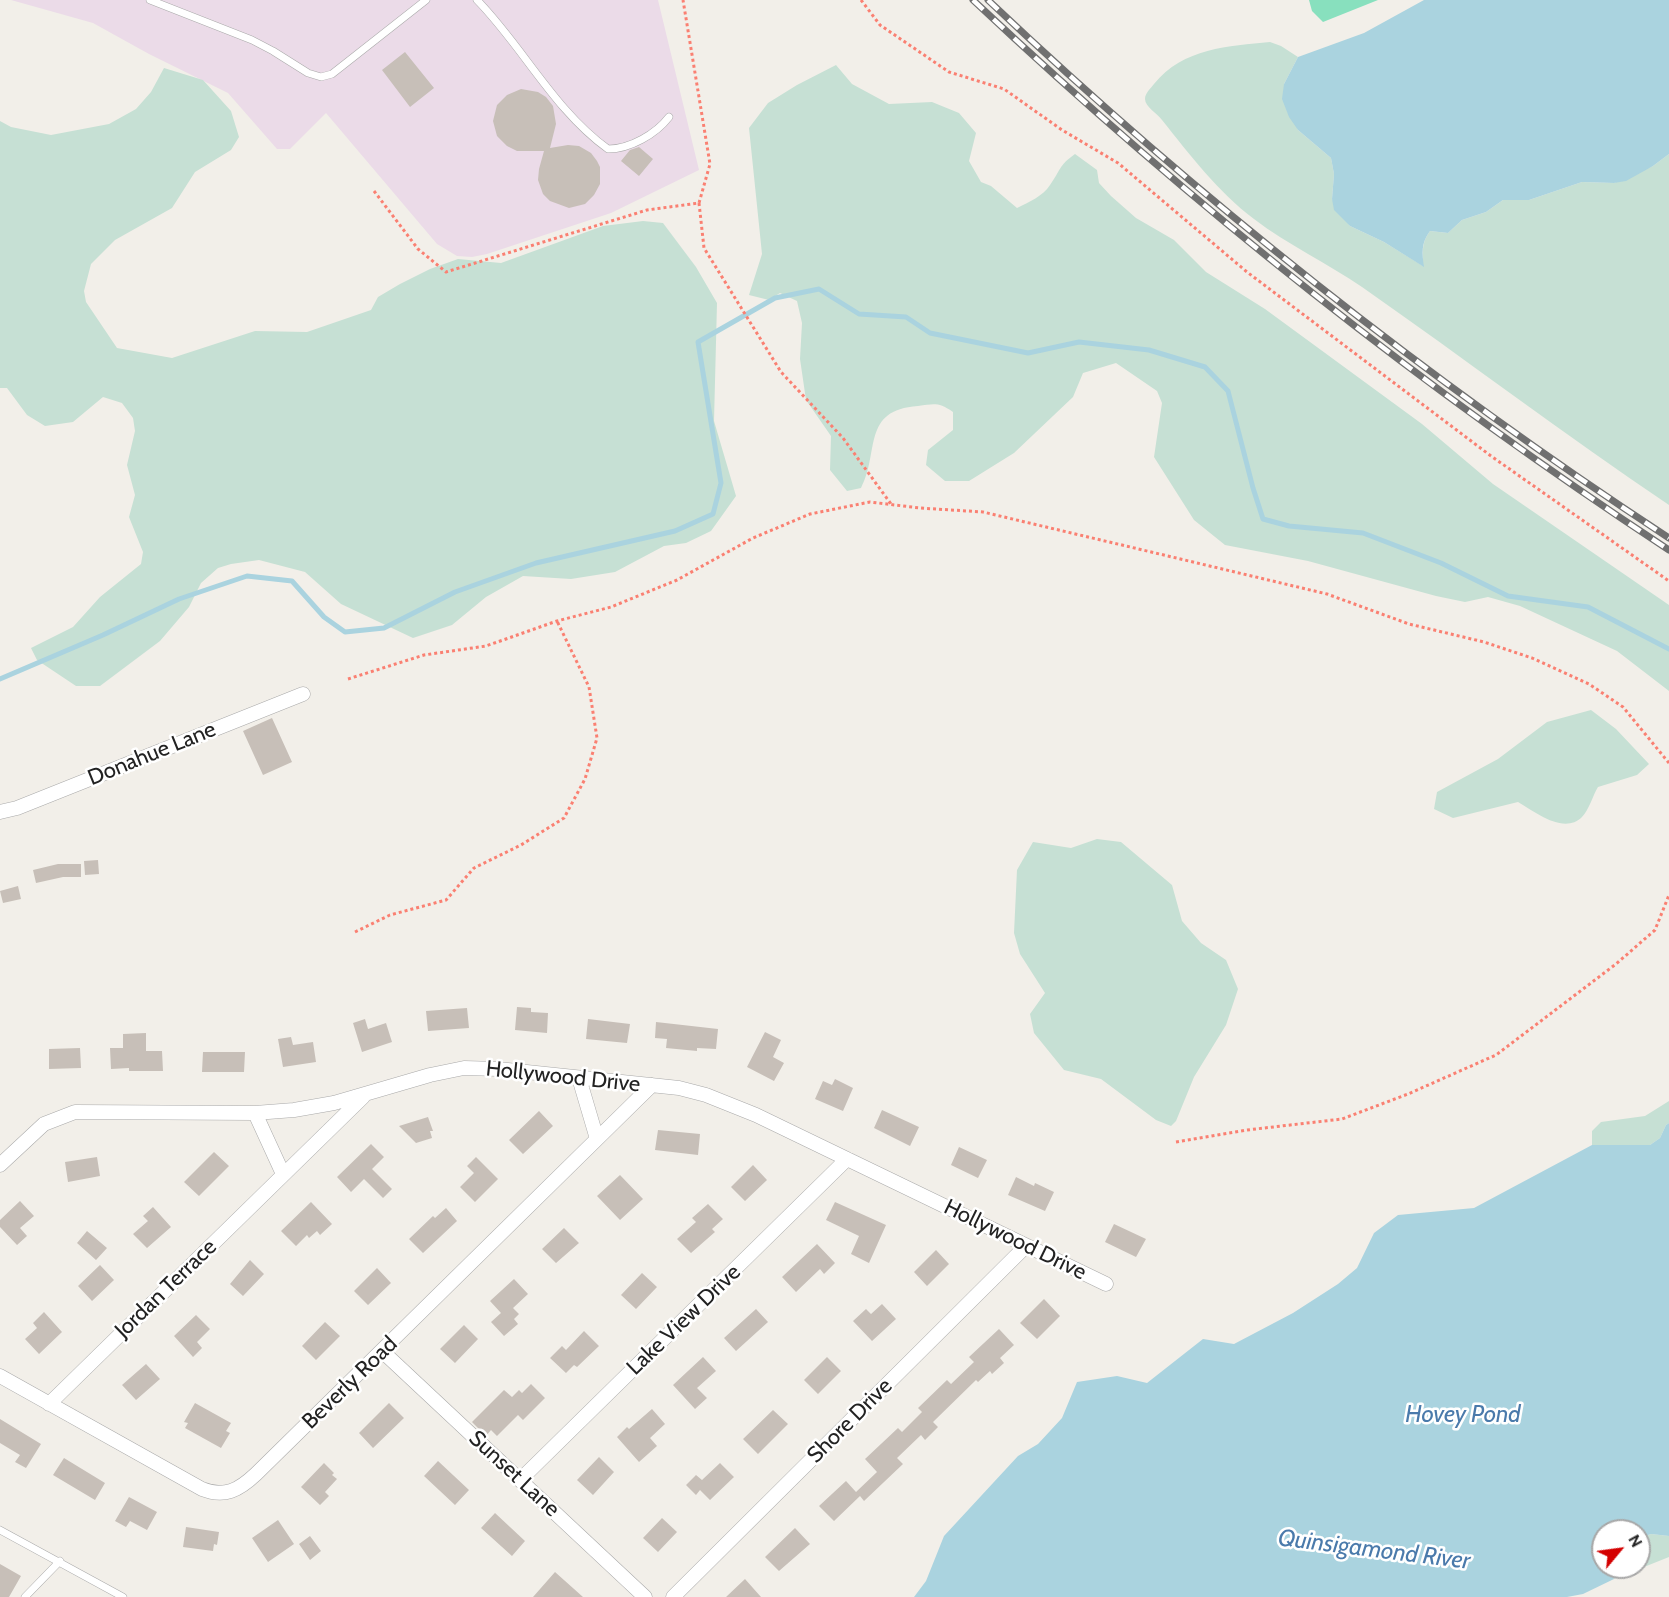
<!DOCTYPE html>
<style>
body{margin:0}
#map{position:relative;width:1669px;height:1597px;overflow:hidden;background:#f2efe9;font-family:Cabin,sans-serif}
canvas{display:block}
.north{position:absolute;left:1591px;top:1519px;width:60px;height:60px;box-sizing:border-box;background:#fff;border:2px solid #a7a7a7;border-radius:50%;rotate:61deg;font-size:16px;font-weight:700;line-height:24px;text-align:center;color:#222}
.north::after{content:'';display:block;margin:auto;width:21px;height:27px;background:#d40000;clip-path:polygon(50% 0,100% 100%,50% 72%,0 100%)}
</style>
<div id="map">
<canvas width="1669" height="1597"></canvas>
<div class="north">N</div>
</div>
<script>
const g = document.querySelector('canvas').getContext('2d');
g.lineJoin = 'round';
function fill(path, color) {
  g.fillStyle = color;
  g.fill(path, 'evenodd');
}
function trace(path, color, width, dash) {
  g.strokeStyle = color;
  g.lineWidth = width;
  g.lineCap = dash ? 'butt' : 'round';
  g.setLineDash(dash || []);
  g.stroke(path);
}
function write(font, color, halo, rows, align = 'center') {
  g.font = font + ' Cabin,sans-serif';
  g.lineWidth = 5;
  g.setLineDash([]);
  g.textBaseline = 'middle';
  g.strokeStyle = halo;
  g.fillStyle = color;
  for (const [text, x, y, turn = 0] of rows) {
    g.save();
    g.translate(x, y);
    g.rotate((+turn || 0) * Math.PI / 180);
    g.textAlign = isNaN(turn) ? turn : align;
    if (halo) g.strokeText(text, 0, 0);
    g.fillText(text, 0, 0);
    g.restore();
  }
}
fill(new Path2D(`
 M11,0H658L699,170L611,213L487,254L472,257L457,256L437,244L326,113L290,149H277L228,93L149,54L93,23Z`), '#ebdbe8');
fill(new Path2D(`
 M1270,42L1281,46L1298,57L1284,84L1298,130L1331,158L1334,174L1332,199L1350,226L1384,242L1423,266C1423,252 1421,243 1430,231L1448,233L1462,220L1486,212L1503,200H1529L1582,182L1614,183L1653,166L1669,154V505C1565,435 1465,359 1362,287C1327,263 1288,245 1254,219C1218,192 1190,155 1162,120C1158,114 1145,107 1145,99C1145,93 1151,88 1154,84C1183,48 1229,46 1270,42Z
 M836,65L852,84L889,104L932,102L959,113L976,133L969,161L981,182L991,186L1017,208C1029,202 1043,196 1050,185C1061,170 1058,166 1075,154L1097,170L1099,183L1111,196L1136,218L1174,240L1206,272L1265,309L1422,424L1493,484L1669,605V691L1617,651L1520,606L1488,597L1465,602L1436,596L1308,561L1225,545L1194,520L1154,457L1162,403L1157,391L1116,363L1083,373L1073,397L1014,453L969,481H945L926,465L928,450L953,430V412C938,402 935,404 918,406C861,410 880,452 861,488L847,491L830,470L831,436L806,400L800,359L802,323L797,301L780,293L769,300L749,295L762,254L749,128L768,103L797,85Z
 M164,68L203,80L231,111L239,137L231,150L195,172L172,208L115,240L91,264L84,291L86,302L117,348L172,358L255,331L307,332L371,310L378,297L400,284L430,269L458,259L501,263L603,226L643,221L663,223L696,267L717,303L714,421L736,496L711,531L686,543L664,546L615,572L571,579L523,576L486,597L452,625L413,638L341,604L305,572L259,560L231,564L218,568L201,583L189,607L160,641L100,686H76L37,660L31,648L73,627L100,597L141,564L143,552L129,517L135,495L127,465L135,431L133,418L122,403L103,397L73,422L45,426L27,415L7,388H0V121L11,127L51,135L109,124L136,109L151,92Z
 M1591,710L1616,729L1649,764L1637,775L1598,787C1593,795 1589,810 1582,817C1564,835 1535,812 1518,802L1453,818L1434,809L1437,792L1498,759L1547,722Z
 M1097,839L1121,842L1172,885L1182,921L1201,943L1226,960L1238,989L1226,1025L1194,1077L1176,1121L1171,1126L1156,1120L1101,1079L1064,1070L1034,1033L1030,1014L1045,993L1020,954L1014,933L1017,870L1033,842L1071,848Z
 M1669,1101V1123L1666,1125L1660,1138L1650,1145H1592V1131L1601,1122L1645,1116Z
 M1651,1534L1669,1536V1557L1614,1579L1609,1570L1610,1567H1639V1538Z`), '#c6e0d4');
fill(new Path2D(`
 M1309,0H1378L1323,22L1312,11Z`), '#88e0be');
fill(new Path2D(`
 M1424,0H1669V154L1653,166L1626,181L1614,183L1582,182L1529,200H1503L1486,212L1462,220L1448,233L1430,231C1421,243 1422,253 1424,267L1384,242L1350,226L1334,210L1332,199L1334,174L1331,158L1298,130L1289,117L1282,99L1284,84L1298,57L1364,33Z
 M1669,1123V1536L1651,1534L1639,1538V1531H1603V1567H1610L1609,1570L1614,1579L1583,1594L1567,1597H914L926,1581L944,1536L1018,1456L1038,1444L1062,1418L1077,1382L1117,1376L1147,1383L1203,1339L1234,1344L1293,1313L1338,1284L1357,1268L1374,1233L1398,1215L1474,1208L1592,1145H1650L1660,1138L1666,1125Z`), '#aad3df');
trace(new Path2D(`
 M0,679L103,635L179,599L247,576L292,581L324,617L345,632L384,628L455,592L536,563L675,531L713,514L721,483L698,342L775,298L819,289L859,314L906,317L930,333L1028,353L1079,342L1149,350L1205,367L1228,391L1253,488L1263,519L1289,526L1363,533L1441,563L1508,596L1588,607L1669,649`), '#aad3df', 5);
fill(new Path2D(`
 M405,52L434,88L410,107L382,70Z
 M521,89L538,92L546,97L553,106L556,124L550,148L568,145L579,146L591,153L597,161L600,167V184L594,195L585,204L569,208L550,201L543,194L538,180L539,169L544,151H517L507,146L497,136L493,121L497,105L507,95Z
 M639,147L653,159L639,176L621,161L630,150Z
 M272,718L292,762L263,775L243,731Z
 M98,860L99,874L85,875L84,861Z
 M58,864H81V877H63L36,883L33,870Z
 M18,886L21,899L3,903L0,891Z
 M517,1007L531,1008V1012L548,1013L547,1033L515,1030Z
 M467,1008L469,1028L428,1031L426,1011Z
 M365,1019L368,1029L386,1023L392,1042L362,1052L353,1023Z
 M588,1019L630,1024L627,1043L586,1039Z
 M656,1022L718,1029L716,1049L697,1048V1051L666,1048L667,1039L655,1038Z
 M765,1032L781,1040L773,1057L784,1063L774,1081L747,1067Z
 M146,1033V1051H162L163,1071H129V1068L111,1069L110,1048H123V1034Z
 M291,1037L293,1045L313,1042L316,1062L283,1067L278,1039Z
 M80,1048L81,1068L49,1069V1049Z
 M203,1052H245L244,1072H202Z
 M835,1079L853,1088L843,1111L815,1099L823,1081L832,1085Z
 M882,1110L919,1127L910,1146L874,1128Z
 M539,1111L553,1126L523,1154L509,1140Z
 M428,1117L433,1131H430L432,1138L416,1143L399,1126Z
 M658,1130L700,1134L698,1155L655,1150Z
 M371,1144L384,1157L372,1169L392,1189L383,1198L364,1179L351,1192L337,1177Z
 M959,1147L987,1160L978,1178L951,1165Z
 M214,1152L229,1166L199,1196L184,1182Z
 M97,1157L100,1176L68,1182L65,1162Z
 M476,1157L498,1179L475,1202L460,1187L474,1173L467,1166Z
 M753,1165L767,1180L745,1201L731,1187Z
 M620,1175L643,1199L620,1220L597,1196Z
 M1016,1177L1034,1186L1035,1183L1054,1192L1045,1211L1008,1195Z
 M20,1201L34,1216L20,1228L27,1236L17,1245L0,1227V1220Z
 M311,1202L332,1224L320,1235L317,1231L309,1238L307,1235L296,1246L281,1231Z
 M835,1202L886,1225L869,1263L851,1254L859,1236L826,1220Z
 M708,1204L723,1219L712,1229L715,1232L691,1253L677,1239L696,1222L692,1218Z
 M153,1207L171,1227L147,1248L133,1234L148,1221L143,1216Z
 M446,1208L457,1221L423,1253L409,1239L433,1216L435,1218Z
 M1114,1224L1146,1239L1136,1257L1105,1242Z
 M564,1228L579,1243L556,1263L542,1249Z
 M87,1231L107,1248L96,1260L77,1243Z
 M817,1244L835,1263L824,1274L820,1269L796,1292L782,1277Z
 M936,1250L949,1264L927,1286L914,1272Z
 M250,1260L264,1274L243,1296L230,1284Z
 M100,1265L114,1280L92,1301L78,1286Z
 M377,1268L391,1283L368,1305L354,1291Z
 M642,1273L657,1287L636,1309L621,1295Z
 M514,1279L528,1294L513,1308L519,1314L514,1319L518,1324L504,1336L491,1322L501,1313L490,1301Z
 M1044,1299L1060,1316L1037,1339L1020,1323Z
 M882,1304L896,1319L872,1341L853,1321L866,1309L871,1314Z
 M756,1309L768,1322L736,1351L724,1338Z
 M44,1312L62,1332L39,1354L25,1339L37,1328L33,1323Z
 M196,1315L210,1329L197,1342L202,1348L193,1357L174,1336Z
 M325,1322L340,1336L316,1360L302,1346Z
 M464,1325L478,1339L455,1363L440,1349Z
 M999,1329L1014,1345L1000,1358L1004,1363L992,1374L990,1371L978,1382L976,1380L933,1422L938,1427L925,1440L921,1435L897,1458L903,1464L864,1501L860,1496L834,1521L819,1506L846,1481L856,1492L877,1472L865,1459L898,1428L902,1432L922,1412L918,1408L947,1380L951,1384L974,1362L969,1357Z
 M584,1331L599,1346L577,1367L574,1365L566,1373L550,1358L562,1346L566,1350Z
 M703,1357L716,1371L697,1388L707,1398L695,1409L673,1385Z
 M827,1357L841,1371L818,1394L804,1380Z
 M146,1364L160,1379L136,1400L122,1385Z
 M531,1384L545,1398L523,1420L518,1415L497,1436L491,1430L486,1436L472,1422L504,1390L512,1397L519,1390L522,1393Z
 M195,1403L231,1423L226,1431L230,1433L221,1448L185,1428L188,1423L184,1422Z
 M389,1403L404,1418L373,1448L359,1433Z
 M652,1409L665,1424L650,1438L657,1446L639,1462L617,1437L627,1427L629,1429Z
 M773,1410L788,1424L758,1454L743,1439Z
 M0,1419L41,1444L26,1468L15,1462L20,1455L0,1443Z
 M599,1457L614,1472L593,1495L577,1480Z
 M64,1458L105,1483L95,1500L53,1475Z
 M438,1461L469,1490L455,1505L424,1476Z
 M324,1463L334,1473L332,1475L337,1479L325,1492L329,1496L320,1505L301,1487Z
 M720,1463L734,1477L710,1500L700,1490L696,1495L686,1485L696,1475L702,1480Z
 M129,1497L157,1512L147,1530L130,1521L126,1527L115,1521Z
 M495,1513L525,1541L512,1556L481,1528Z
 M662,1518L677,1532L658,1552L643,1538Z
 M278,1520L294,1544L268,1562L252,1538Z
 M186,1527L219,1532L217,1545L214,1544L213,1551L183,1547Z
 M795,1528L810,1544L779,1571L765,1557Z
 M310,1536L321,1551L310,1560L299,1544Z
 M0,1564L21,1576L9,1597H0Z
 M555,1572L583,1597H533Z
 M745,1579L761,1597H726Z`), '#c7bfb8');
const service = new Path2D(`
 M150,0L252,40L273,51L308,73L321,77L332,74L426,0
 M477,0C523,47 554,110 608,149C630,149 656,134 669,117
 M0,1530L123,1597
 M25,1597L60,1561`);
const minor = new Path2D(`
 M0,812L17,808L303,694
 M579,1078L597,1139
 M255,1113L283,1174
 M0,1165L44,1124L75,1112L255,1113L294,1110L334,1103L430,1075L464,1068L498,1069L679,1088L706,1095L756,1115L1106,1284
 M382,1351L645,1597
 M0,1376L202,1489C225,1498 239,1490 256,1474L652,1085
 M49,1404L363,1097
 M520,1480L847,1159
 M673,1597L1026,1246`);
trace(service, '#a9a9a9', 8);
trace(minor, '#a9a9a9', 15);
trace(new Path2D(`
 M861,0L880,25L949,72L1004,89L1062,130L1118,163L1247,272L1491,456L1669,581
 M374,191L418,249L446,272L647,210L699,203L710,164L683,0
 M699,203L704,248L781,372L843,438L891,504
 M348,679L424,655L486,646L557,621L611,607L677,580L753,538L810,514L870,502L920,508L983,512L1126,546L1327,594L1409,624L1484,642L1532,658L1589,684L1623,707L1669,763
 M355,932L390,915L446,900L474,868L521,845L564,818L585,779L597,738L589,687L557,621
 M1176,1142L1247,1130L1342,1119L1408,1094L1496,1055L1616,964L1655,930L1669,895`), '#fa8072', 3, [3, 3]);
trace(service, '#fff', 7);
trace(minor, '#fff', 14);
const rail = new Path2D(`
 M973,0C1189,203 1422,388 1669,550
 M988,0C1196,197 1429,381 1669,538`);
trace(rail, '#707070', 7);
trace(rail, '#fff', 4.5, [14]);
write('22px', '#222', '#fff', [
 ["Donahue Lane",152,754,-22],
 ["Hollywood Drive",563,1077,6],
 ["Hollywood Drive",1015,1240,26],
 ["Jordan Terrace",166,1289,-44],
 ["Lake View Drive",684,1320,-44],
 ["Beverly Road",350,1383,-44],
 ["Shore Drive",850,1421,-45],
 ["Sunset Lane",514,1474,43]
]);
write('italic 24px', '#4a7aab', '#fff', [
 ["Hovey Pond",1463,1415],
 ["Quinsigamond River",1374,1550,7]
]);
</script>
